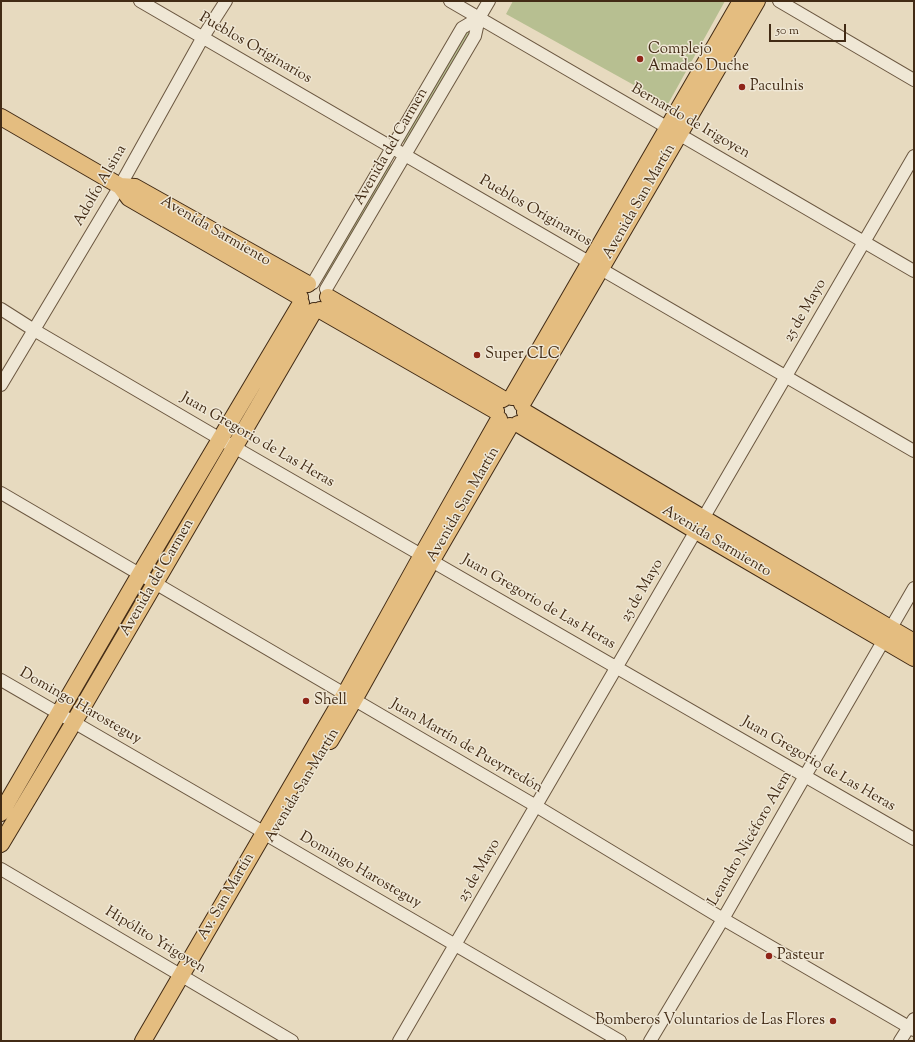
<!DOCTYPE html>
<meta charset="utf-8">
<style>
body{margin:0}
#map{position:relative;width:915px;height:1042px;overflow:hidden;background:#e7dabf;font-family:"Sorts Mill Goudy",serif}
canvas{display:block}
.frame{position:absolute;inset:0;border:2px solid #422b15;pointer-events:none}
.scale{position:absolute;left:769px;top:24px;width:77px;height:18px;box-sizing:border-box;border:2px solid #422b15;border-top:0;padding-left:5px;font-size:12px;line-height:14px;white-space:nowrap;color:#422b15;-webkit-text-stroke:3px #efe7d5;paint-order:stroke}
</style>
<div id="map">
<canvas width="915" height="1042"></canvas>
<div class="frame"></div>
<div class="scale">50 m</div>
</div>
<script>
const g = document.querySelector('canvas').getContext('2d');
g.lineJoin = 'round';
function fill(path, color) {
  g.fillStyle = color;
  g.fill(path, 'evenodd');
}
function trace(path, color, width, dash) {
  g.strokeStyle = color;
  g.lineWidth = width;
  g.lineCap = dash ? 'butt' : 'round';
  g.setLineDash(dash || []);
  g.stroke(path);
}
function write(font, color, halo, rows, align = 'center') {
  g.font = font + ' "Sorts Mill Goudy",serif';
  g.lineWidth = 3;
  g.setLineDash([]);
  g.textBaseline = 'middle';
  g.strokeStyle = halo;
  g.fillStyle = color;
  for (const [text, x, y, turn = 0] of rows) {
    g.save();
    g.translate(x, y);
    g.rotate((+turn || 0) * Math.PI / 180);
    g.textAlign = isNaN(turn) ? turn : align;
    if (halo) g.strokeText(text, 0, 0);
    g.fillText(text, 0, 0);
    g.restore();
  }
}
fill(new Path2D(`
 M513,1H725L668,104L506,14Z
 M469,27L474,30L406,144L402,141Z
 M389,163L393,166L326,280L321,277Z
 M139,591L144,594L76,708L71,706Z`), '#b7bf91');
const minor = new Path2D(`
 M140,1L914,451
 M450,1L914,271
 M779,1L914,80
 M313,283L462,28L479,18
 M326,289L475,36L479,18L489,1
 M1,309L34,330L234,447L914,839
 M1,385L120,186L203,37L226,1
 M1,493L536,806L723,919L914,1030
 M1,680L265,833L272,838L620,1041
 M1,869L292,1041
 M399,1041L914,156
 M650,1041L723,919L805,776L914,588
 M900,1041L914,1019`);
const major = new Path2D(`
 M1,117L120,186L129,198L300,297
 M120,186L135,187L308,284
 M328,297L503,399
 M320,310L496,411
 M512,397L741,1
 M522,404L757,1
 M525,412L703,518L914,642
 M518,424L696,531L914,658
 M330,741L354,700L432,560L510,426
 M1,813L140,574L301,303
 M1,844L74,722L314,311
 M143,1041L345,694L422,555L499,419`);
trace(minor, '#6b5740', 14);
trace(major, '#422b15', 18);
trace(minor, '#efe7d5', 12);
trace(major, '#e4bd80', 16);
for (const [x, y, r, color] of [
 [640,59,4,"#8f2418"],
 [742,87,4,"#8f2418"],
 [477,355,4,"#8f2418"],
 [306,701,4,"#8f2418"],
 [769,956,4,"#8f2418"],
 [833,1021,4,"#8f2418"]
]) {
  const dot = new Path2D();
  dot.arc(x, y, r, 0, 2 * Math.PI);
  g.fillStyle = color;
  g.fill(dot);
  trace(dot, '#efe7d5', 1.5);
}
write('15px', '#422b15', '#efe7d5', [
 ["Pueblos Originarios",255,49,30],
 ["Bernardo de Irigoyen",690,122,30],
 ["Avenida del Carmen",392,147,-60],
 ["Adolfo Alsina",101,186,-60],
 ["Avenida San Martín",640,202,-60],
 ["Pueblos Originarios",535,212,30],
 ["Avenida Sarmiento",215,232,30],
 ["25 de Mayo",806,311,-60],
 ["Juan Gregorio de Las Heras",257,441,30],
 ["Avenida San Martín",464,505,-60],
 ["Avenida Sarmiento",716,542,31],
 ["Avenida del Carmen",158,578,-60],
 ["25 de Mayo",643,591,-60],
 ["Juan Gregorio de Las Heras",538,603,30],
 ["Domingo Harosteguy",80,707,30],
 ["Juan Martín de Pueyrredón",466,747,30],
 ["Juan Gregorio de Las Heras",818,765,30],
 ["Avenida San Martín",303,786,-59],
 ["Leandro Nicéforo Alem",751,839,-60],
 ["Domingo Harosteguy",360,871,30],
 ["25 de Mayo",480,871,-60],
 ["Av. San Martín",227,897,-60],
 ["Hipólito Yrigoyen",155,941,31]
]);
write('15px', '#422b15', '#efe7d5', [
 ["Complejo",648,50],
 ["Amadeo Duche",648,67],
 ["Paculnis",750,87],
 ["Super CLC",485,355],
 ["Shell",314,701],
 ["Pasteur",777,956],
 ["Bomberos Voluntarios de Las Flores",825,1021,"right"]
], 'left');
</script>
